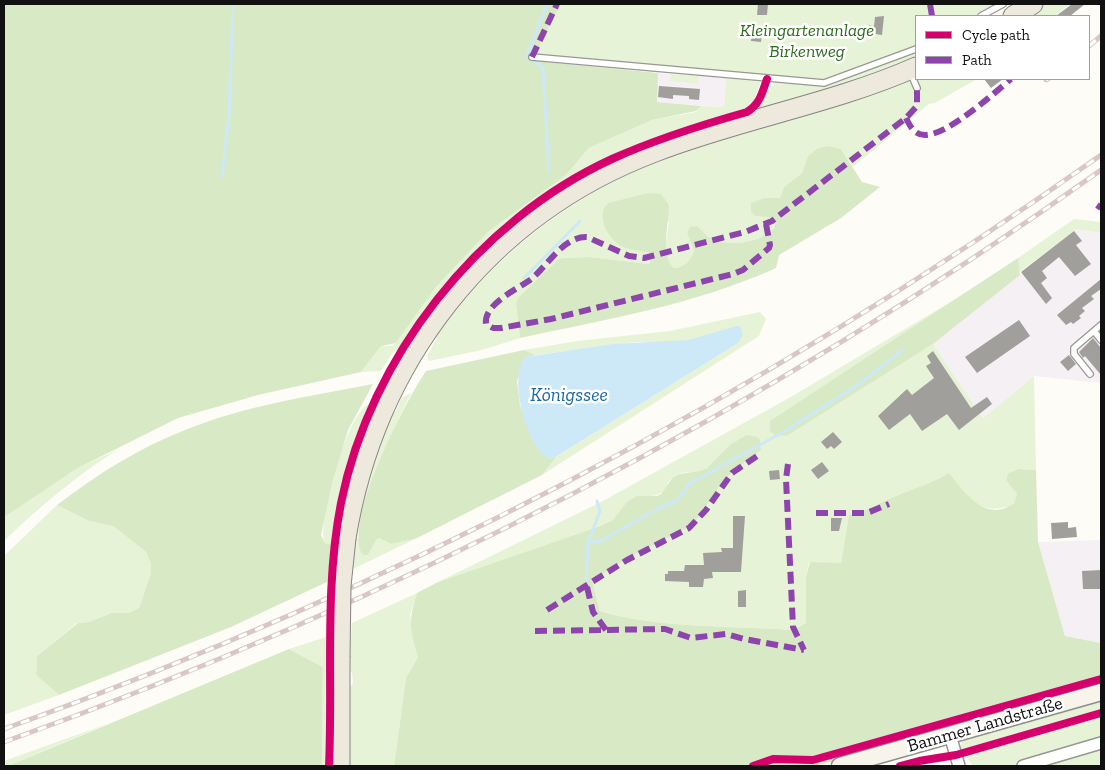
<!DOCTYPE html>
<meta charset="utf-8">
<style>
body{margin:0}
#map{position:relative;width:1105px;height:770px;overflow:hidden;background:#fdfcf7;font-family:"Zilla Slab",serif}
canvas{display:block}
.frame{position:absolute;inset:0;border:5px solid #111;pointer-events:none}
.legend{position:absolute;left:915px;top:15px;width:175px;height:65px;box-sizing:border-box;background:#fff;border:1px solid #a0a0a0;margin:0;padding:6px 9px;list-style:none;font-size:15px;color:#111}
.legend li{display:flex;align-items:center;gap:10px;height:25px}
.legend b{width:25px;border:1px solid #a0a0a0}
</style>
<div id="map">
<canvas width="1105" height="770"></canvas>
<div class="frame"></div>
<ul class="legend">
<li><b style="height:6px;background:#d6006c"></b>Cycle path</li>
<li><b style="height:6px;background:#8e44ad"></b>Path</li>
</ul>
</div>
<script>
const g = document.querySelector('canvas').getContext('2d');
g.lineJoin = 'round';
function fill(path, color) {
  g.fillStyle = color;
  g.fill(path, 'evenodd');
}
function trace(path, color, width, dash) {
  g.strokeStyle = color;
  g.lineWidth = width;
  g.lineCap = dash ? 'butt' : 'round';
  g.setLineDash(dash || []);
  g.stroke(path);
}
function write(font, color, halo, rows, align = 'center') {
  g.font = font + ' "Zilla Slab",serif';
  g.lineWidth = 5;
  g.setLineDash([]);
  g.textBaseline = 'middle';
  g.strokeStyle = halo;
  g.fillStyle = color;
  for (const [text, x, y, turn = 0] of rows) {
    g.save();
    g.translate(x, y);
    g.rotate((+turn || 0) * Math.PI / 180);
    g.textAlign = isNaN(turn) ? turn : align;
    if (halo) g.strokeText(text, 0, 0);
    g.fillText(text, 0, 0);
    g.restore();
  }
}
fill(new Path2D(`
 M658,73L671,74L670,81L698,84L699,76L726,78L724,107L656,102Z
 M1077,229L1101,233V383L1034,376L983,418L933,344Z
 M1101,540V643L1065,636L1038,542Z`), '#f5f0f3');
fill(new Path2D(`
 M560,4H997L974,16H916V45L821,80L535,56Z
 M1046,4H1070L1055,16H1027Z
 M916,53V60L751,115C764,103 763,93 774,83L827,86Z
 M671,74L699,76L698,84L670,81Z
 M916,76V79H977L935,103L929,104L853,167L841,149L808,156L802,173L784,187L780,198H765L768,217L775,221V227C761,243 731,247 712,239C706,236 702,230 697,226L687,233L694,251C690,261 685,267 674,268C660,258 668,236 669,221L647,252L651,256L649,264L590,257L564,258L516,304L520,338L482,350L429,361L427,356L437,338L433,339C508,239 589,181 708,143C778,121 849,106 916,76Z
 M726,78L761,82L752,104L743,110C698,124 651,136 608,157C519,201 454,269 399,350L393,352L381,371L361,372L381,346H392L396,343L436,287L489,231L566,175L589,148L652,120L696,112L702,106L724,107Z
 M1074,219L1101,222V233L1077,229L1018,273V258Z
 M979,285L771,421L787,436L933,344L983,418L1034,376L1036,470L1019,469L1008,473L1006,480L1016,489L1017,498C1013,505 1009,507 1001,508C976,513 963,491 949,474C932,484 914,488 896,496C880,502 866,512 849,515L841,564L809,562L806,576V623L794,630C735,626 654,628 600,611L592,581L628,558L689,527C704,515 710,497 722,483C733,470 747,461 761,450L731,444C723,452 712,467 701,471C694,473 685,471 678,474C660,482 673,497 644,496L613,520L600,526L438,582L601,502L789,398Z
 M760,312L766,319L759,336L542,475L557,456L738,343L715,333L688,340L660,343L636,342L536,355L524,350L577,341L670,331Z
 M412,392C386,441 372,483 356,535L368,555L375,540L379,538L391,544L415,539L351,570L356,522L364,486L389,416L396,411L401,399Z
 M369,404L343,480L332,545L325,543C316,523 347,412 369,404Z
 M117,450C75,477 39,507 4,541V517L11,510L76,469Z
 M57,505L89,521L113,526L146,552L151,564V573L139,608L128,613H111L89,622L77,623L37,656L36,675L59,695L4,715V556Z
 M417,593L410,615L418,657L406,678L394,766H347V692L353,683L352,673L348,669V654L350,651L352,623Z
 M329,636L328,665H333V766H322L323,667L289,649Z
 M1101,699V766H973L960,748L963,739Z
 M107,724L8,766H4V761Z`), '#e7f3d7');
fill(new Path2D(`
 M4,4H560L535,56V61L658,73L657,102L702,106L696,111L652,120L589,148L566,175L489,231L436,287L396,343L381,346L361,372L258,395L178,418L76,469L4,517Z
 M828,146L841,149L862,182L880,187L841,218L779,255L776,268C694,305 608,319 520,338L516,304L518,298L559,259L564,258L590,257L649,264L650,262L649,253C642,250 633,251 626,248C610,243 594,217 608,203L649,193L661,194L669,205C669,221 660,258 674,268C685,267 690,261 694,251L687,233L690,227L697,226C702,230 706,236 712,239C731,247 761,243 775,227V221L768,217L755,216L751,211V203L765,198H780L784,187L802,173L808,156L817,149Z
 M1018,258L1020,275L933,344L787,436L775,435L770,431V421Z
 M524,350L536,355L525,357L517,381L520,405L534,441L550,459L557,456L542,475L415,539L391,544L379,538L376,540L368,555H363C341,525 406,400 426,371Z
 M373,384L348,430L332,483L321,535L325,543L332,545L329,581L231,627L59,695L36,675L37,656L78,623L89,622L111,613H128L139,608L151,573V564L146,552L113,526L89,521L57,505C96,475 139,448 185,430C244,406 310,396 373,384Z
 M747,435L757,437L760,440L761,450C747,461 733,470 722,483C710,497 704,515 689,527L628,558L592,581L600,611C654,628 735,626 794,630L806,623V576L810,562L841,563L849,515C866,512 880,502 896,496C914,488 932,484 949,473C964,492 986,524 1014,503L1017,494L1006,480L1008,473L1019,469L1036,470L1038,542L1065,636L1101,643V686L816,766H394L406,678L418,657C410,629 408,621 417,593L438,582L600,526L613,520L627,502L637,496H657L661,494L673,477L679,474L700,471L707,468L731,444Z
 M289,649L323,667L322,766H8Z`), '#d8eac5');
fill(new Path2D(`
 M737,326H740L743,334L738,343L557,456L550,459C528,452 507,377 525,357L614,344L688,340Z`), '#cde8f7');
trace(new Path2D(`
 M547,4L527,55L543,68L549,171
 M222,177L229,115L233,4
 M524,278L580,221
 M588,543L601,541L657,509L677,501L689,484L785,431L862,382L902,350
 M586,581L588,543L600,511L597,501`), '#cde8f7', 3);
fill(new Path2D(`
 M758,4H768L767,15H757Z
 M1072,4H1085L1070,16H1056Z
 M884,16L882,35L868,33L869,25L874,26L875,17Z
 M752,32L762,33L761,42L751,41Z
 M984,79H1003L991,88Z
 M659,86L700,89L699,100L689,99V96L673,95V99L658,97Z
 M1074,231L1082,241L1076,245L1091,264L1075,276L1059,257L1042,271L1047,278L1041,283L1052,298L1046,304L1021,272Z
 M1101,279V289L1091,296L1094,299L1082,308L1085,311L1079,316L1081,318L1073,324L1071,322L1066,325L1057,315Z
 M1019,320L1030,336L977,373L965,357Z
 M1093,338L1101,348V375L1085,356L1083,358L1079,352Z
 M933,351L971,408L987,397L992,404L959,430L947,414L922,431L910,414L889,430L878,416L907,389L912,395L934,378L926,366L931,363L927,356Z
 M1069,355L1076,364L1068,371L1060,362Z
 M833,432L842,442L834,449L831,446L827,449L821,442Z
 M822,462L829,471L818,479L811,470Z
 M779,470L780,479L770,480L769,471Z
 M733,516H745L741,572H712L713,578L704,579L703,587H689V582L665,581V574H668V571H684L685,565H704L703,553L722,552L721,548H733Z
 M831,518H842L839,531H831Z
 M1068,522V528L1076,527L1077,537L1052,539L1051,523Z
 M1101,570V589H1083L1082,571Z
 M746,590V607H738V591Z`), '#a19f9c');
const service = new Path2D(`
 M981,16L1003,4
 M532,57L824,83L916,49
 M910,72L917,88
 M1094,331L1101,340
 M1090,374L1074,354V348L1101,325`);
const minor = new Path2D(`
 M950,735L959,766
 M1023,766L1101,743`);
const secondary = new Path2D(`
 M840,766L1101,692`);
const primary = new Path2D(`
 M1013,16L1033,4
 M346,538C375,363 486,216 655,152C740,119 832,104 916,67
 M340,766V658`);
trace(service, '#979795', 8);
trace(minor, '#979795', 14);
trace(secondary, '#8e8d8b', 19);
trace(primary, '#858482', 21);
trace(service, '#fffffe', 5.5);
trace(minor, '#fffffe', 11);
trace(secondary, '#f6f4eb', 16);
trace(primary, '#ede9dc', 19);
const rail = new Path2D(`
 M1089,46L1101,36
 M1046,80L1048,79
 M4,729C394,589 763,394 1101,155
 M4,742C393,603 765,410 1101,170`);
trace(rail, '#d9c6c7', 5);
trace(rail, '#fff', 3, [9]);
const primaryBridge = new Path2D(`
 M340,658L341,586L346,538`);
trace(primaryBridge, '#858482', 21, []);
trace(primaryBridge, '#ede9dc', 19);
trace(new Path2D(`
 M930,4L932,16
 M532,57L557,4
 M906,118C910,126 914,135 925,135C948,135 993,94 1011,79
 M1097,205L1101,208
 M766,224L770,245L769,248L743,270L733,274L551,319L501,328H493L486,324C483,305 517,289 530,280C547,267 563,236 587,237L629,256L644,258L745,232L772,221L906,118L917,106V88
 M788,464L786,479L793,627L804,650
 M816,513H867L889,504
 M587,587L593,612L606,630
 M547,610L627,560L689,528L706,510L732,473L760,454
 M535,631L665,629L691,638L726,634L744,639L804,650`), '#8e44ad', 6, [12, 6]);
trace(new Path2D(`
 M329,766C333,679 324,590 341,503C370,358 477,221 612,159C656,139 701,125 747,112C760,104 762,93 767,79
 M753,766L773,759L813,760L1101,679
 M900,766L919,761L956,755L1101,713`), '#d6006c', 8);
write('italic 18px', '#2f6b1f', '#fff', [
 ["Kleingartenanlage",807,31],
 ["Birkenweg",807,52]
]);
write('18px', '#111', '#fff', [
 ["Bammer Landstraße",985,725,-16]
]);
write('italic 19px', '#1768a6', '#fff', [
 ["Königssee",569,396]
]);
</script>
